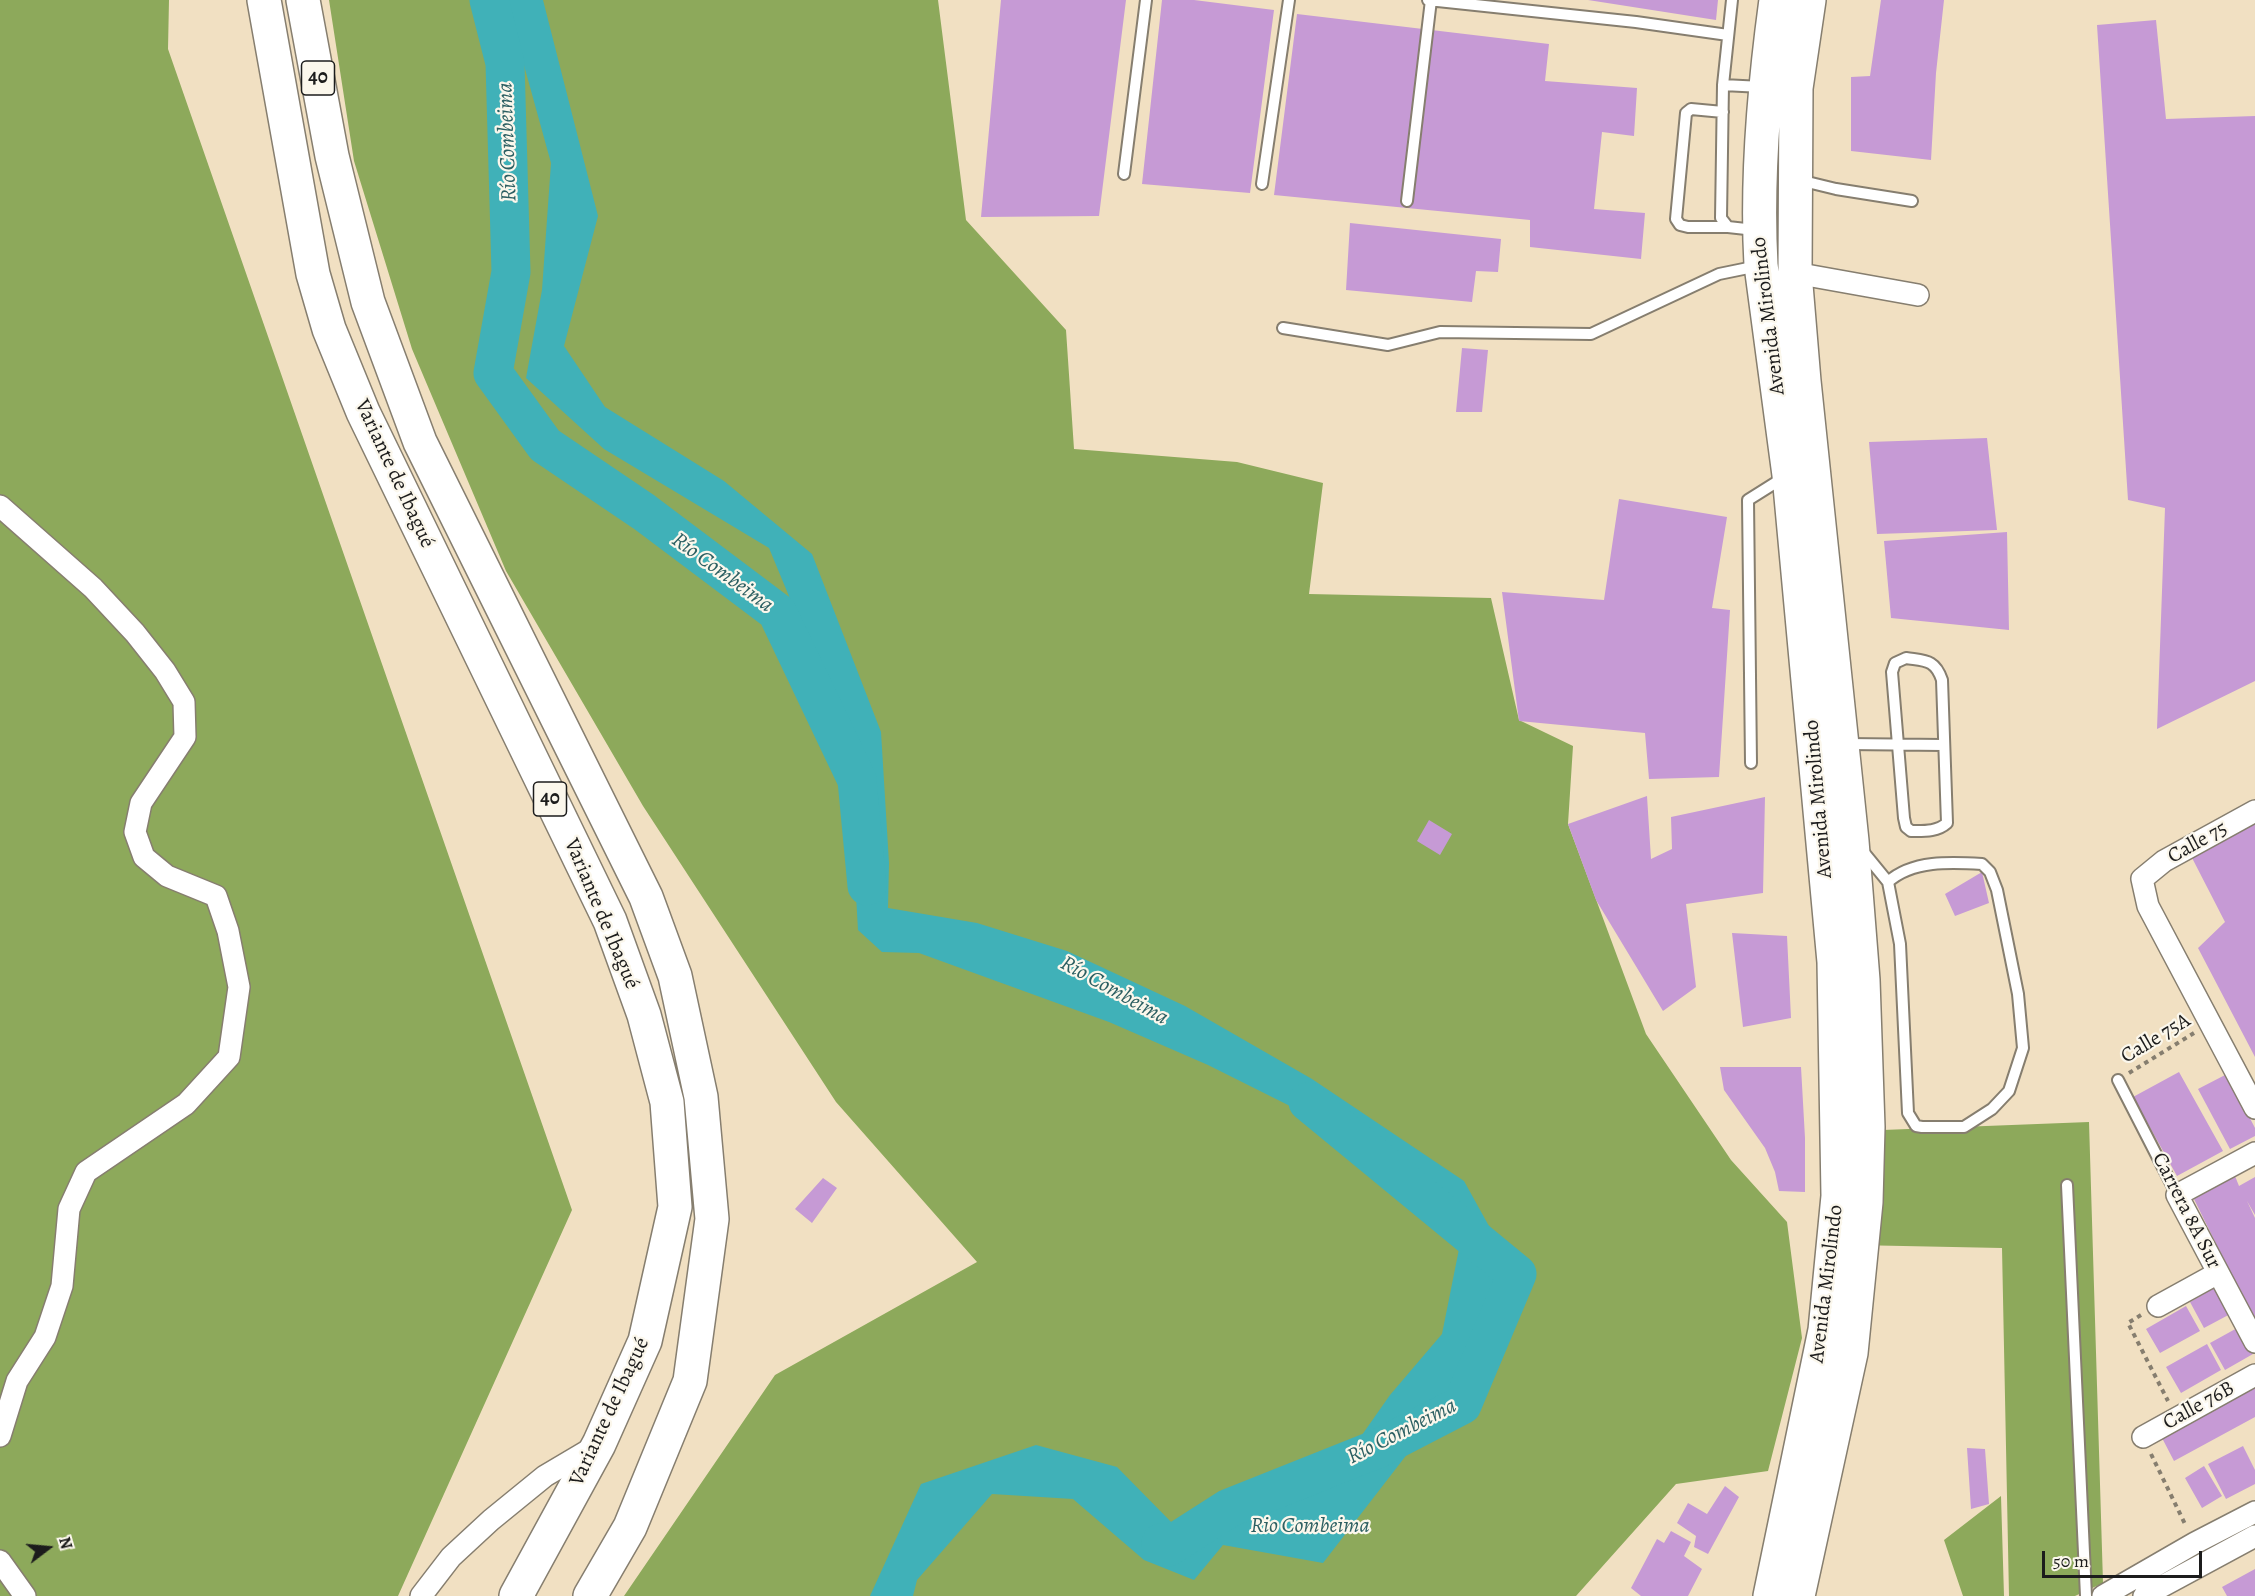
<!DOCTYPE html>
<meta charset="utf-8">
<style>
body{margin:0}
#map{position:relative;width:2255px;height:1596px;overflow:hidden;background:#f1e0c2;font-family:Alegreya,serif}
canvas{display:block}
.north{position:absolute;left:18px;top:1518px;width:60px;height:60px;-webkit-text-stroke:4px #fbf7ec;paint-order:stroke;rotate:74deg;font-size:16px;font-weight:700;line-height:24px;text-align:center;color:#1c1c1c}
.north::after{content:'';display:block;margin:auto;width:21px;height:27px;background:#1c1c1c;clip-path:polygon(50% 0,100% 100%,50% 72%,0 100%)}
.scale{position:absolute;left:2042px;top:1551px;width:160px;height:27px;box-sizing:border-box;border:3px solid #1c1c1c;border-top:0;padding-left:8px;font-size:18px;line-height:21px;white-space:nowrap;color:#1c1c1c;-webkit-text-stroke:4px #fbf7ec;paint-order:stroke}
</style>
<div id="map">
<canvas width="2255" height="1596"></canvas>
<div class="north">N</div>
<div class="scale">50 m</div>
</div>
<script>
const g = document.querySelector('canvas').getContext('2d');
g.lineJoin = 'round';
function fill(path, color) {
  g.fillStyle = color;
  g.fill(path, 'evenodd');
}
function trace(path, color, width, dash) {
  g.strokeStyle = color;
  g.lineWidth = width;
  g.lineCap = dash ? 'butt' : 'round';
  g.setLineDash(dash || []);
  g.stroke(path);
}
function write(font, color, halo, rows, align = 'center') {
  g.font = font + ' Alegreya,serif';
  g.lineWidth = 4.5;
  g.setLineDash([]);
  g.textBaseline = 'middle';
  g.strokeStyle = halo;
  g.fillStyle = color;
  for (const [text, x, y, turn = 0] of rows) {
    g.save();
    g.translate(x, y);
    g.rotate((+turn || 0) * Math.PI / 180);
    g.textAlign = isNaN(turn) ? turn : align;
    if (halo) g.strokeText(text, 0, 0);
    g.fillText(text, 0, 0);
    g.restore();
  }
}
fill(new Path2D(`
 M0,0H169L168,49L572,1210L398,1596H0Z
 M329,0H938L966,220L1066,330L1074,449L1237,462L1323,483L1309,594L1491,598L1519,720L1573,746L1568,824L1646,1034L1731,1160L1787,1222L1802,1338L1768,1471L1676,1484L1576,1596H624L775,1375L977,1262L836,1102L643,806L506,571L412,349L354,161Z
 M2089,1122L2103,1583L2075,1596H2009L2002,1248L1854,1245L1857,1131Z
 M2001,1496L2004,1596H1963L1944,1540Z`), '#8da95b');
fill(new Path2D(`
 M506,0H543L598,216L564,346L605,407L724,481L812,554L881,732L889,863L888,908L977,923L1067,951L1185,1006L1312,1079L1464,1181L1505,1255L1498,1366L1408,1453L1323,1563L1223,1545L1194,1580L1144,1560L1073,1499L992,1494L917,1580L913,1596H870L921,1484L1036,1445L1117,1467L1179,1530L1324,1489L1390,1395L1442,1334L1460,1244L1392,1157L1208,1065L1109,1022L919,953L882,952L858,930L855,878L866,805L804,712L808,642L769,548L604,449L526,378L542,290L551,163Z`), '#40b1b8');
trace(new Path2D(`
 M489,0L505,63L511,272L493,373L545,445L644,512L777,612L857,780L867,886
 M1161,1543L1168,1547L1229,1508L1377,1449L1462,1405L1517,1274L1308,1102`), '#40b1b8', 39);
fill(new Path2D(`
 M1001,0H1126L1099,216L981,217Z
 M1162,0H1194L1274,10L1250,193L1142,184Z
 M1588,0H1718L1716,20Z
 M1881,0H1944L1936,73L1931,160L1851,151V77L1870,76Z
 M1297,14L1549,44L1545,81L1637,88L1634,136L1602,132L1594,209L1645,213L1641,259L1530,247V220L1274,195Z
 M2156,20L2166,119L2255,116V681L2157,729L2165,508L2128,500L2097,25Z
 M1350,223L1501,239L1498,272L1476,271L1472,302L1346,290Z
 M1462,348L1488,350L1482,412H1456Z
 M1987,438L1997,530L1877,534L1869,442Z
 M1619,499L1727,517L1712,608L1730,610L1719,777L1649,779L1645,733L1519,721L1502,592L1604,600Z
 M2007,532L2009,630L1891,618L1884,541Z
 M1647,796L1651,859L1672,849L1671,817L1765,797L1763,893L1686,904L1696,987L1663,1011L1596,900L1568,824Z
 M1429,820L1452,834L1440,855L1417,841Z
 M2255,820V1057L2198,948L2225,922L2189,852Z
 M1982,872L1989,903L1955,916L1945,894Z
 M1732,933L1787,936L1791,1018L1743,1027Z
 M1720,1067H1801L1805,1138V1192L1779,1191L1775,1172L1765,1148L1724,1090Z
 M2179,1072L2223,1151L2177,1176L2133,1097Z
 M2227,1074L2255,1128V1136L2230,1149L2198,1089Z
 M2235,1176L2239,1186L2255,1177V1215L2247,1201L2255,1218V1323L2193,1197Z
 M823,1178L837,1188L812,1223L795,1209Z
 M2219,1285L2234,1312L2204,1328L2190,1302Z
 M2186,1306L2200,1331L2160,1353L2146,1329Z
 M2239,1327L2253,1354L2225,1370L2210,1343Z
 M2207,1344L2221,1370L2181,1393L2166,1367Z
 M2255,1386V1417L2174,1461L2161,1436Z
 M2243,1446L2255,1470V1484L2226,1499L2208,1464Z
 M1967,1448L1985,1449L1989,1504L1971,1509Z
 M2204,1466L2222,1496L2202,1508L2185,1478Z
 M1725,1486L1739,1497L1708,1554L1694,1547L1696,1536L1677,1523L1688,1503L1707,1514Z
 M1671,1531L1691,1542L1684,1556L1702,1569L1688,1596H1641L1631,1588L1657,1539L1664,1543Z
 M2255,1569V1596H2227L2222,1587Z`), '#c69ad5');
const lane = new Path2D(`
 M1428,0L1636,22L1728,35
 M1732,0L1723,85L1721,218L1728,227L1755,230
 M1723,85L1762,87
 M1723,112L1691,109L1686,113L1676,219L1680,225L1688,227H1728
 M1124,174L1146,0
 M1799,180L1836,189L1912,201
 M1262,184L1289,0
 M1407,201L1431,0
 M1283,328L1388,345L1440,332L1591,334L1719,274L1758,266
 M1906,658C1925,661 1935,659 1942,680L1947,823C1937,832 1924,831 1911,831L1906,827L1904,818L1892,672L1895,663Z
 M1846,744L1943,745
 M1751,763L1748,500L1783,478
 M1861,849L1888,882L1900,944L1908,1113L1916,1126L1922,1127H1964L1992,1109L2009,1091L2023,1048L2018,994L1997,890L1990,872L1982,864C1951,862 1912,860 1888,882
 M2118,1080L2177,1195
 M2067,1185L2086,1596`);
const street = new Path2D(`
 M1795,273L1918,295
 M0,506L93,588L135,633L165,671L184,702L185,737L141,803L135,832L144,857L167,876L216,896L228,931L239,987L229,1057L186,1104L86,1172L69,1209L62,1286L45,1337L17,1381L0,1436
 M2255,811L2164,861L2142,879L2148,906L2255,1108
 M2255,1153L2177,1195L2255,1342
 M2158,1306L2218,1273
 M2143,1437L2255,1375
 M0,1561L25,1596
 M421,1596L451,1557L491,1520L545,1476L594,1447
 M2103,1596L2195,1543L2255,1512
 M2144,1596L2255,1536`);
const primary = new Path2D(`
 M1770,1596L1825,1330L1838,1196L1834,962L1789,475L1761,265C1756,177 1764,88 1776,0
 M1798,1596L1851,1353L1866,1202L1868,1127L1863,980L1852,841L1804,381L1795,273L1796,88L1809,0`);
const highway = new Path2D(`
 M264,0L313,274L329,329L363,412L610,921L644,1015L667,1102L675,1207L645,1341L599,1444L516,1596
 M303,0L332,156L368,302L420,442L646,897L675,976L701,1097L712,1219L690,1381L630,1527L590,1596`);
trace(lane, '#867e6f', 14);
trace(street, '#867e6f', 24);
trace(primary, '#867e6f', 36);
trace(highway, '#867e6f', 36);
trace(new Path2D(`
 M2129,1073L2194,1033
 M2141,1315L2128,1323L2168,1401
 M2151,1454L2186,1526`), '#867e6f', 4, [4.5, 4.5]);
trace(lane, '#fff', 10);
trace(street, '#fff', 21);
trace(primary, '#fff', 33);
trace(highway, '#fff', 33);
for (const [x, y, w] of [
 [318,78,33],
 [550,799,33]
]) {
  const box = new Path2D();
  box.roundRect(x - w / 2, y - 17, w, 34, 4.5);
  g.fillStyle = '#fbf7ec';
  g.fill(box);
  trace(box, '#1c1c1c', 1.5);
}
write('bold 20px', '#1c1c1c', null, [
 ["40",318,78],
 ["40",550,799]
]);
write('21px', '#1c1c1c', '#fbf7ec', [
 ["Avenida Mirolindo",1769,316,-97],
 ["Variante de Ibagué",394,474,65],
 ["Avenida Mirolindo",1819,799,-95],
 ["Calle 75",2198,843,-29],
 ["Variante de Ibagué",601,914,67],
 ["Calle 75A",2156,1039,-31],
 ["Carrera 8A Sur",2186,1211,63],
 ["Avenida Mirolindo",1827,1284,-83],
 ["Calle 76B",2199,1406,-29],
 ["Variante de Ibagué",610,1412,-65]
]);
write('italic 22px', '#2c5f62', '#fbf7ec', [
 ["Río Combeima",508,142,-92],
 ["Río Combeima",722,573,36],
 ["Río Combeima",1114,991,29],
 ["Río Combeima",1402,1432,-27],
 ["Rio Combeima",1310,1527]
]);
</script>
